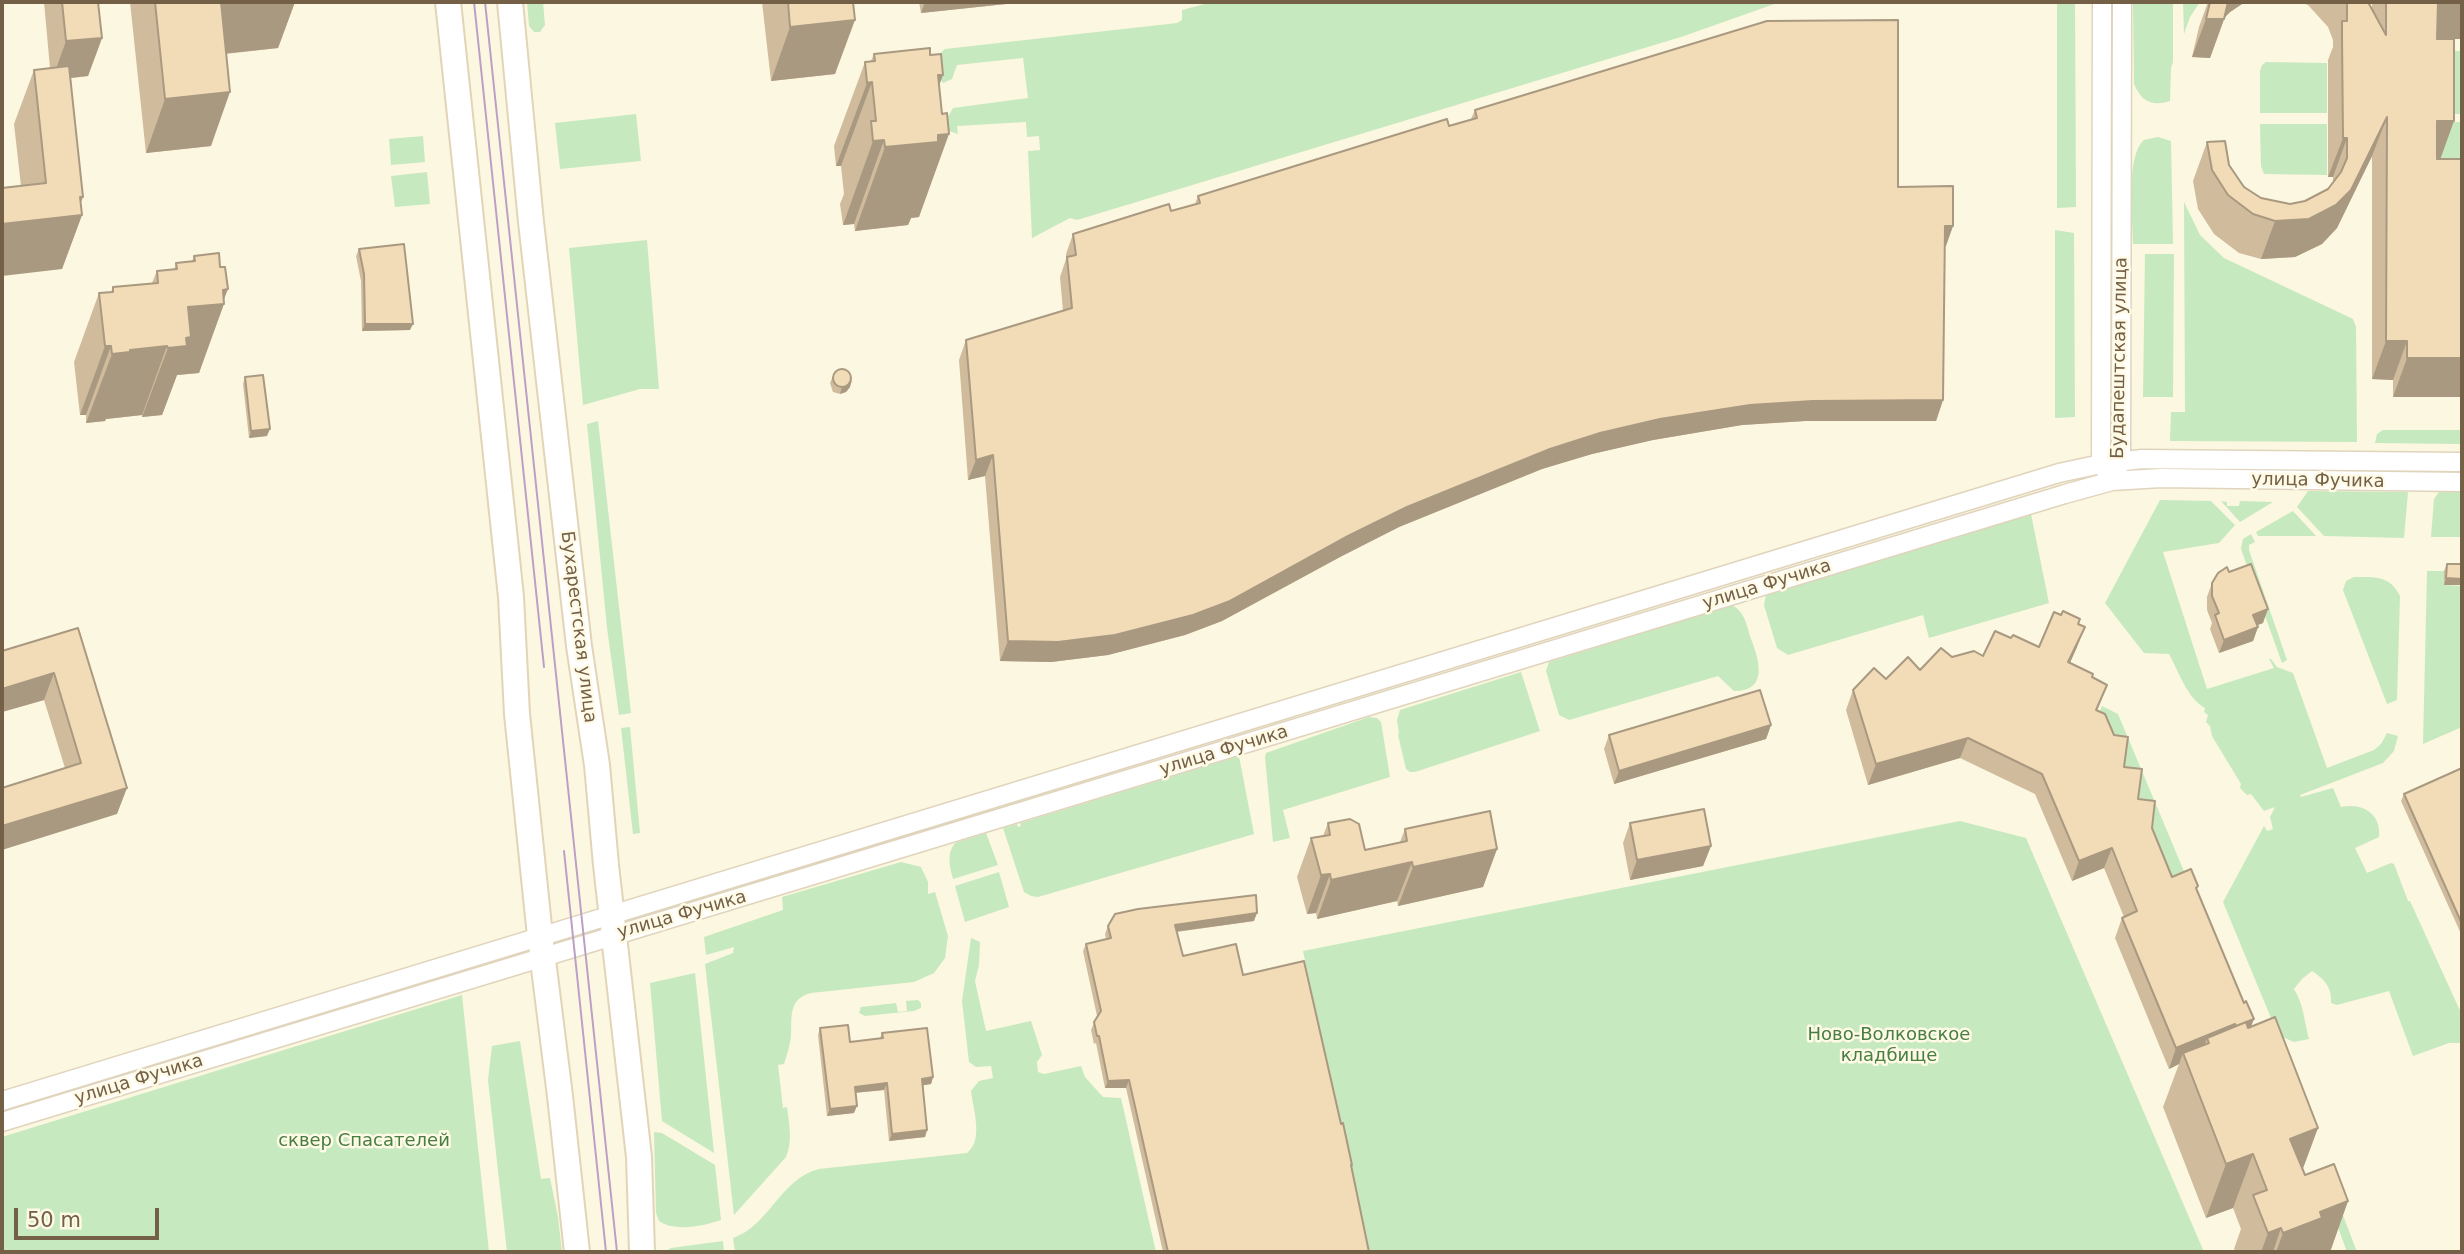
<!DOCTYPE html>
<meta charset="utf-8">
<style>
body{margin:0}
#map{position:relative;width:2464px;height:1254px;overflow:hidden;background:#fcf7e0;font-family:"DejaVu Sans",sans-serif}
canvas{display:block}
.frame{position:absolute;inset:0;border:4px solid #736047;pointer-events:none}
.scale{position:absolute;left:14px;top:1208px;width:145px;height:32px;box-sizing:border-box;border:4px solid #736047;border-top:0;padding-left:9px;font-size:21px;line-height:24px;white-space:nowrap;color:#736047;-webkit-text-stroke:5px #fffae6;paint-order:stroke}
</style>
<div id="map">
<canvas width="2464" height="1254"></canvas>
<div class="frame"></div>
<div class="scale">50 m</div>
</div>
<script>
const g = document.querySelector('canvas').getContext('2d');
g.lineJoin = 'round';
function fill(path, color) {
  g.fillStyle = color;
  g.fill(path, 'evenodd');
}
function trace(path, color, width, dash) {
  g.strokeStyle = color;
  g.lineWidth = width;
  g.lineCap = dash ? 'butt' : 'round';
  g.setLineDash(dash || []);
  g.stroke(path);
}
function write(font, color, halo, rows, align = 'center') {
  g.font = font + ' "DejaVu Sans",sans-serif';
  g.lineWidth = 5;
  g.setLineDash([]);
  g.textBaseline = 'middle';
  g.strokeStyle = halo;
  g.fillStyle = color;
  for (const [text, x, y, turn = 0] of rows) {
    g.save();
    g.translate(x, y);
    g.rotate((+turn || 0) * Math.PI / 180);
    g.textAlign = isNaN(turn) ? turn : align;
    if (halo) g.strokeText(text, 0, 0);
    g.fillText(text, 0, 0);
    g.restore();
  }
}
fill(new Path2D(`
 M527,2H543L545,25L540,32H534L529,26Z
 M1205,2H1780L1684,36L1077,220L1070,218L1032,238L1028,151L1040,150L1039,136L1027,137L1026,122L957,126L958,134L949,131L946,120L953,108L1028,98L1023,58L957,65L952,79L943,83C936,74 935,56 945,49L1177,23L1182,20V10L1205,4Z
 M2057,2H2075L2076,207L2057,208Z
 M2133,2H2173V62L2171,68L2170,101C2152,107 2141,101 2134,84Z
 M2183,2H2200L2190,17L2184,34Z
 M2438,51H2462V114H2439Z
 M2266,62L2327,63V113H2260V71L2262,65Z
 M636,114L641,161L560,169L555,123Z
 M2439,122H2462V181H2440Z
 M2260,124H2327V175L2264,174L2261,166Z
 M423,136L425,162L391,165L389,139Z
 M2158,137L2171,141L2173,244H2133C2133,219 2125,157 2144,140Z
 M427,172L430,204L395,207L391,176Z
 M2184,202L2200,235L2224,258L2353,319L2356,327L2357,442L2170,441L2171,412H2185Z
 M2055,230L2074,233L2075,417L2055,418Z
 M647,240L659,389H640L583,405L569,248Z
 M2145,254H2174L2173,397H2143Z
 M598,421L631,713L619,715L607,628L587,424Z
 M2383,430H2462V444L2375,443L2377,434Z
 M2308,491L2408,492L2404,538L2324,536L2297,507Z
 M2439,492H2462V537H2431L2434,499Z
 M2160,500L2211,501L2235,525L2219,543L2163,552L2207,689L2274,668L2269,659H2271L2277,667L2293,673L2327,768L2374,750L2381,744L2387,733L2398,736L2394,751L2383,763L2300,795L2301,797L2333,788L2341,807C2362,802 2382,814 2379,837L2355,848L2367,873L2391,863L2394,864L2408,901H2410L2462,1015V1043H2449L2413,1056L2389,991L2337,1005L2331,1003C2332,987 2325,980 2312,971L2302,979L2294,989C2304,1005 2304,1021 2309,1039L2294,1042L2278,1035L2223,902L2264,826L2267,831L2273,829L2270,817L2275,807L2264,811L2251,794L2247,795L2240,788L2241,784L2212,736L2210,726L2206,722L2208,715L2204,712L2205,708C2187,698 2179,672 2169,654L2144,653L2105,603Z
 M2221,501L2227,502V506H2239L2240,501L2273,502L2240,522Z
 M2293,511L2316,536H2258L2256,532Z
 M2031,514L2049,603L1929,638L1923,615L1788,655L1777,648L1764,605L1766,595Z
 M2251,534L2255,542L2249,545V550L2287,660L2282,663L2241,549L2243,539Z
 M2427,571H2444V585L2462,586V727L2423,744Z
 M2354,577C2374,577 2390,575 2400,596L2397,700L2387,704L2343,590L2346,581Z
 M1732,605C1745,612 1747,626 1751,639C1759,660 1769,691 1734,691L1718,676L1569,720L1559,715L1546,671L1549,662Z
 M1521,672L1540,731L1415,772H1410L1406,769L1398,735L1399,733L1397,720L1400,710Z
 M2102,706L2118,714L2191,888L2167,892L2137,816L2093,727Z
 M1369,717L1377,718L1381,722L1390,777L1283,810L1290,838L1273,842L1265,757L1266,753Z
 M630,727L640,833L633,834L621,728Z
 M1239,756L1254,834L1038,897L1031,896L1024,892L1003,828L1017,824L1018,827L1021,826L1020,823Z
 M1960,821L2026,838L2204,1252H1368L1303,951Z
 M986,833L998,865L953,879C950,866 946,855 955,843Z
 M901,862L921,867L928,882V894L935,892L948,936L945,958L934,973L914,982L811,993C788,999 792,1017 791,1036C790,1045 787,1055 784,1064L778,1065L783,1108L787,1107C789,1124 793,1141 786,1157L734,1215L705,964L733,953L734,947L706,955L704,937L783,910L782,897Z
 M999,872L1009,907L965,922L955,886Z
 M971,938L980,942L979,965L975,981L986,1031L1031,1021L1042,1055L1037,1062L1038,1072L1044,1074L1081,1066L1085,1077L1103,1097L1121,1098L1156,1252H735L733,1238C769,1226 780,1179 819,1169L967,1153C984,1140 973,1109 971,1091L979,1081L993,1078L991,1066L976,1067L969,1062L962,1001Z
 M695,973L714,1153L662,1121L650,983Z
 M462,995L489,1252H2V1137Z
 M918,1000L921,1003V1008L914,1011L865,1016L859,1013L861,1007L896,1003L898,1012L907,1011L906,1001Z
 M520,1041L541,1179L550,1178L558,1217L562,1252H507L488,1080L492,1046Z
 M654,1132L662,1133L715,1165L721,1220C705,1226 674,1232 659,1221L656,1213Z
 M2328,1176L2357,1252H2347L2327,1197Z
 M723,1241L724,1252H664L671,1248Z`), '#c7e9bf');
const street = new Path2D(`
 M2102,2L2101,464L2107,472
 M2116,472L2121,461L2122,2
 M2,1101L2059,473L2101,464L2142,459L2462,462
 M2,1122L2065,494L2112,481L2161,478L2462,482`);
const secondary = new Path2D(`
 M448,2L511,597L517,714L540,936L560,1096L577,1252
 M510,2L531,222L579,646L597,765L606,865L639,1157L642,1252`);
trace(street, '#e0d4bc', 21);
trace(secondary, '#e2d4b7', 28);
trace(street, '#fff', 18);
trace(secondary, '#fff', 24);
trace(new Path2D(`
 M474,2L544,667
 M485,2L617,1252
 M564,851L606,1252`), '#bb9fc5', 2);
fill(new Path2D(`
 M44,2H98L102,38L88,76L71,78L82,215L62,269L21,186L14,124L34,70L50,68Z
 M130,2H295L278,48L226,54L211,146L146,153Z
 M762,2H853L835,74L771,81Z
 M919,2H1025L921,13Z
 M2208,2H2245L2230,12L2225,17L2210,58L2192,57L2199,27Z
 M2300,2H2368L2372,9V2H2462V39H2454L2440,159H2462V397H2393V380L2372,379V156L2337,228L2322,244L2295,257L2261,259L2239,253L2214,234L2198,209L2193,181L2207,142L2229,165L2244,187L2261,198L2290,204L2305,201L2328,189L2333,183V177H2328V60L2333,47V40L2328,27L2308,5Z
 M874,54L939,85L919,217L911,218L908,225L855,231L854,224L843,225L840,204L844,194L841,166H836L834,146L865,62L871,61Z
 M1475,110L1898,187L1953,226L1945,246L1943,400L1936,421H1805L1742,425L1653,440L1592,454L1542,469L1399,527L1340,557L1222,621L1185,635L1108,655L1051,662L1000,661L985,476L968,480L959,360L966,340L1063,311L1060,277L1066,259V254L1073,234L1171,211L1195,204L1198,196L1471,119Z
 M359,249L410,330L362,331L361,281L356,256Z
 M194,256L224,299L199,373L177,375L162,415L142,417V415L106,419L105,421L86,423V415H80L74,362L99,293L111,292L113,287L152,283L157,271L174,270L176,263L192,261Z
 M833,376L850,387L846,392L840,394L833,392L830,383Z
 M245,377L267,436L249,438L243,384Z
 M2447,564L2462,585H2444V571Z
 M2229,572L2263,623L2257,625L2258,627L2253,641L2219,653L2210,629L2212,623L2207,610V597L2212,583Z
 M2079,624L2077,647L2070,663L2092,678L2107,685L2097,711L2124,767L2152,828L2172,877L2197,890L2251,1026L2305,1175L2348,1201L2330,1252H2235L2234,1249L2241,1229L2233,1208L2206,1218L2163,1107L2179,1064L2169,1069L2115,938L2122,918L2124,917L2104,868L2072,881L2035,794L1960,758L1868,785L1846,710L1853,690L1920,670L1952,657L1983,656L2011,638L2039,647Z
 M78,628L117,814L65,768L44,700L2,712Z
 M1771,725L1766,739L1614,784L1604,749L1609,735Z
 M2462,768V936L2401,801L2404,794Z
 M1328,823L1365,850L1400,842L1405,829L1497,849L1483,887L1398,906L1397,901L1317,919L1316,913L1307,914L1297,877L1311,838L1323,836Z
 M1630,823L1711,846L1703,866L1630,880L1623,843Z
 M1254,921L1177,932L1183,956L1243,975L1341,1124L1352,1165L1351,1168L1369,1252H1163L1126,1088H1105L1096,1043L1094,1044L1091,1030L1097,1016L1083,951L1086,944L1106,939L1105,934L1108,926Z
 M820,1028L850,1042L880,1038L882,1033L933,1077L931,1084L923,1085L927,1130L925,1137L889,1141L884,1090L855,1093L854,1113L827,1116L818,1035Z`), '#d0bc9d');
fill(new Path2D(`
 M221,2H295L278,48L201,56Z
 M925,2H1025L921,13Z
 M2227,2H2245L2230,12L2223,19H2224L2210,58L2192,57L2206,19Z
 M2437,2H2462V39H2424Z
 M855,20L835,74L771,81L790,27Z
 M102,38L88,76L52,80L66,41Z
 M938,75H943L918,144L938,135L949,134L919,217L911,218L908,225L855,231L885,147Z
 M872,82L841,166H836L867,83Z
 M230,92L211,146L146,153L165,99Z
 M2387,117L2372,156L2337,228L2322,244L2295,257L2261,259L2275,221L2309,219Z
 M2437,121H2454L2440,160H2423Z
 M2343,138H2347L2333,177H2328Z
 M884,140L854,224L843,225L873,141Z
 M80,197H83L76,215H82L62,269L2,276V224Z
 M1945,226H1953L1946,246H1938Z
 M228,289L222,304H224L199,373L177,375L162,415L142,417L168,348L188,307L223,290Z
 M365,324H413L410,330L362,331Z
 M2386,341H2407L2393,380L2372,379Z
 M105,346H111L86,415H80Z
 M167,346L142,415L106,419L105,421L86,423L112,354L130,350Z
 M2407,358H2462V397H2393Z
 M852,380L850,387L846,392L840,394L842,387Z
 M1943,400L1936,421H1805L1742,425L1653,440L1592,454L1542,469L1399,527L1340,557L1222,621L1185,635L1108,655L1051,662L1000,661L1008,641L1348,536L1407,507L1550,449L1600,433L1660,419L1750,405L1813,401Z
 M270,429L267,436L249,438L251,431Z
 M993,455L985,476L968,480L976,460Z
 M2446,578L2462,579V585H2444Z
 M2268,609L2263,623L2248,629L2253,615Z
 M2085,627L2077,647L2061,682L2068,662Z
 M2258,627L2253,641L2219,653L2224,640Z
 M54,673L44,700L2,712V689Z
 M1771,725L1766,739L1614,784L1619,771Z
 M1968,738L1960,758L1868,785L1876,764Z
 M127,788L117,814L2,850V826Z
 M1711,846L1703,866L1630,880L1637,860Z
 M2112,848L2104,868L2072,881L2079,861Z
 M1497,849L1483,887L1398,906L1413,867Z
 M1412,862L1397,901L1317,919L1331,880Z
 M1330,874L1316,913L1307,914L1321,875Z
 M1257,913L1254,921L1173,932L1175,925Z
 M2254,1019L2246,1040L2236,1026Z
 M2235,1024L2227,1045L2209,1043L2207,1038L2201,1055L2183,1053L2179,1064L2169,1069L2176,1048Z
 M933,1077L931,1084L919,1086L922,1079Z
 M1129,1080L1126,1088H1105L1108,1081Z
 M887,1083L884,1090L852,1093L855,1087Z
 M857,1106L854,1113L827,1116L830,1109Z
 M2318,1128L2298,1182L2290,1139Z
 M927,1130L925,1137L889,1141L892,1134Z
 M2253,1154L2233,1208L2206,1218L2226,1164Z
 M2348,1201L2330,1252H2276L2283,1233L2320,1212Z
 M2281,1228L2273,1252H2261L2268,1233Z`), '#a99980');
const building = new Path2D(`
 M62,2H98L102,38L66,41Z
 M155,2H227H221L230,92L165,99Z
 M788,2H853L855,20L790,27Z
 M2210,2H2228L2224,19H2206Z
 M2347,2H2368L2386,35V2H2438L2437,39H2454V121H2437V159H2462V358H2407V341H2386L2387,117L2351,190L2336,205L2309,219L2275,221L2253,214L2228,195L2212,170L2207,142L2225,141L2229,165L2244,187L2261,198L2290,204L2305,201L2328,189L2341,172L2347,158V138H2343L2342,37V21H2347Z
 M1898,20V187L1953,186V226H1945L1943,400L1813,401L1750,405L1660,419L1600,433L1550,449L1407,507L1348,536L1230,601L1193,615L1115,635L1058,642L1008,641L993,455L976,460L966,340L1072,308L1067,257L1076,255L1073,234L1169,204L1171,211L1200,203L1198,196L1447,119L1449,126L1477,118L1475,110L1767,21Z
 M930,48V55L941,54L943,75H938L942,114L947,113L949,134L938,135V142L885,147L884,140L873,141L871,121H876L872,82L867,83L865,62L875,61L874,54Z
 M69,66L83,197H80L82,215L2,224V188L46,183L34,70Z
 M404,244L413,324H365L364,274L359,249Z
 M219,253L220,267H225L228,289L223,290L224,304L188,307L191,337L186,338L187,346L168,348L167,346L130,350V352L112,354L111,346H105L99,293L113,292V287L158,283L157,271L177,269L176,263L195,261L194,256Z
 M833 378a9 9 0 1 1 18 0a9 9 0 1 1-18 0Z
 M263,375L270,429L251,431L245,377Z
 M2251,564L2268,609L2253,615L2258,627L2224,640L2215,615L2219,613L2212,596V583L2218,573L2227,567L2229,572Z
 M2447,564H2462V579L2446,578Z
 M2063,611L2080,619L2078,624L2085,627L2068,662L2093,674L2092,677L2107,685L2096,710L2105,714L2114,735L2128,737L2124,767L2142,769L2138,799L2155,801L2152,828L2172,877L2191,869L2198,886L2196,888L2244,1003L2246,1001L2254,1019L2236,1026L2235,1024L2176,1048L2122,918L2137,911L2112,848L2079,861L2042,774L1968,738L1876,764L1853,690L1874,668L1886,679L1908,657L1920,670L1941,648L1952,657L1974,651L1983,656L1995,631L2011,638L2013,635L2039,647L2054,612L2061,615Z
 M78,628L127,788L2,826V788L81,763L54,673L2,689V651Z
 M1760,690L1771,725L1619,771L1609,735Z
 M2462,768V924L2404,794Z
 M1704,809L1711,846L1637,860L1630,823Z
 M1490,811L1497,849L1413,867L1412,862L1331,880L1330,874L1321,875L1311,838L1330,835L1328,823L1350,819L1359,824L1365,850L1407,841L1405,829Z
 M1256,895L1257,913L1175,925L1183,956L1236,944L1243,975L1304,961L1341,1124L1343,1123L1352,1165H1351L1369,1252H1168L1129,1080L1108,1081L1099,1036H1097L1094,1022L1101,1011L1086,944L1111,938L1108,926L1115,914L1138,909Z
 M2275,1017L2318,1128L2290,1139L2305,1175L2334,1164L2348,1201L2320,1212L2322,1218L2283,1233L2281,1228L2268,1233L2253,1195L2267,1190L2253,1154L2226,1164L2183,1053L2209,1043L2207,1038L2246,1022L2248,1028Z
 M848,1025L850,1042L883,1038L882,1033L927,1028L933,1077L922,1079L927,1130L892,1134L887,1083L855,1087L857,1106L830,1109L820,1028Z`);
fill(building, '#f2dbb7');
trace(building, '#a99980', 2);
write('18px', '#736047', '#fffae6', [
 ["Будапештская улица",2120,358,-89],
 ["улица Фучика",2318,481,1],
 ["улица Фучика",1767,585,-17],
 ["Бухарестская улица",578,627,83],
 ["улица Фучика",1224,751,-17],
 ["улица Фучика",682,915,-16],
 ["улица Фучика",139,1080,-17]
]);
write('18px', '#477e42', '#fffae6', [
 ["Ново-Волковское",1889,1035],
 ["кладбище",1889,1056],
 ["cквер Спасателей",364,1141]
]);
</script>
